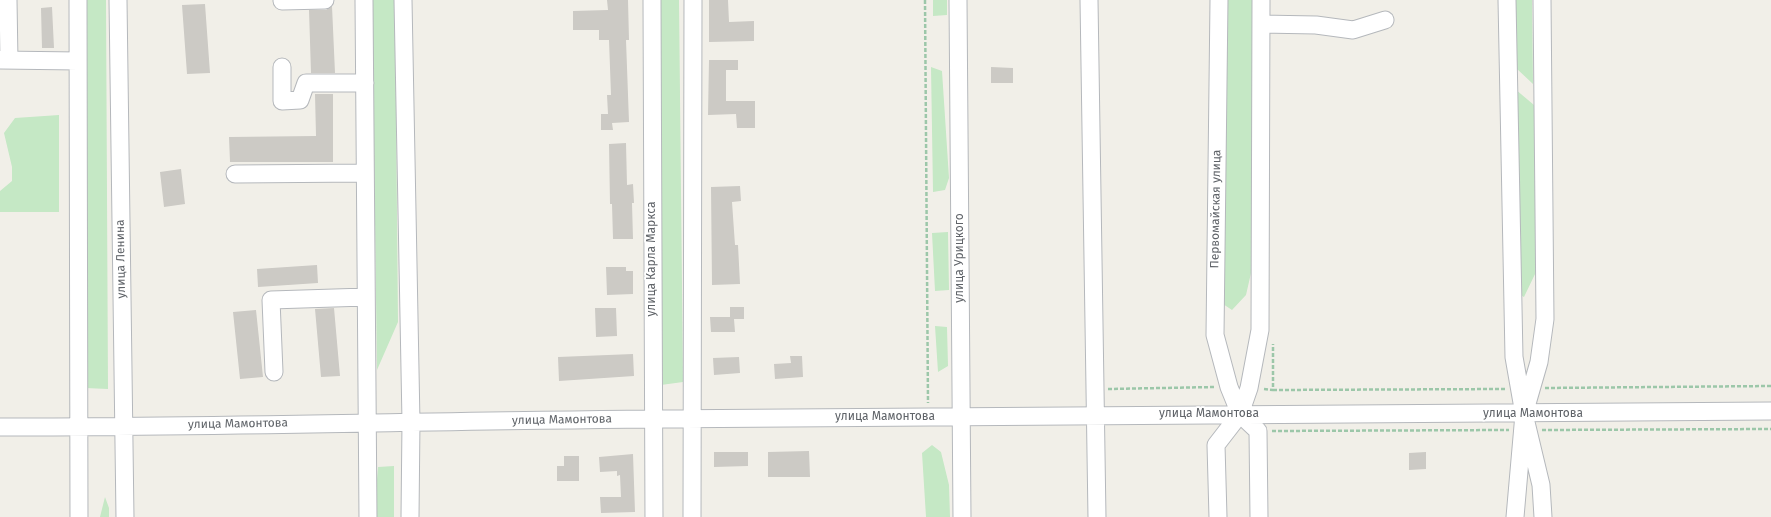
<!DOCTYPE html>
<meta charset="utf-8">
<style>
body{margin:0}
canvas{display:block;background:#f1efe8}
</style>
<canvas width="1771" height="517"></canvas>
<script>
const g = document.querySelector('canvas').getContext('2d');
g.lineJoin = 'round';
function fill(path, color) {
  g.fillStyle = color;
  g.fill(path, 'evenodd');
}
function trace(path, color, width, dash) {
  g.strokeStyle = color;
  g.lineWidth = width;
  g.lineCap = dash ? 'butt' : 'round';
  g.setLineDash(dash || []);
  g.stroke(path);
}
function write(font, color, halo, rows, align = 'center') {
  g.font = font + ' "Fira Sans",sans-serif';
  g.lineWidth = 3.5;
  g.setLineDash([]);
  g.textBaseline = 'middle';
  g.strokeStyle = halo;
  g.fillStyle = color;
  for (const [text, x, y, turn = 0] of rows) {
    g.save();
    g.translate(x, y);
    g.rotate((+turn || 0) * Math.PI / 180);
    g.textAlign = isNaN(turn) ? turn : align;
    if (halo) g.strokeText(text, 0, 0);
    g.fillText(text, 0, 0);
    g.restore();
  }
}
fill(new Path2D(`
 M84,0H106L108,389L85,388Z
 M372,0H395L398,322L377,370Z
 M659,0H679L683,382L661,385Z
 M933,0H947V15L933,16Z
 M1219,0H1253V13L1251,273L1246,295L1232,310L1220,302Z
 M1515,0H1532L1533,84L1516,68Z
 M931,67L942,71L949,178L945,190L933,192Z
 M1515,89L1534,105L1536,272L1524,297L1515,292Z
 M59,115V212H0V191L12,181V167L4,133L15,118Z
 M948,232L949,290L935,291L932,233Z
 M935,326L947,327L948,366L938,372Z
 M932,445L941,452L949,485L950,517H926L922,453Z
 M394,466V517H374L378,467Z
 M105,497L109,508V517H100Z`), '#c5e8c5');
fill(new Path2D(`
 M607,0H628L629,40H626L629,122L612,123L613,130H601V114H608L607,95H611L609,40H599V30H573V11L608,10Z
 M709,0H728L729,22L754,21V41L709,42Z
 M205,4L210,73L187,74L182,5Z
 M332,6L335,73H311L309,10H326Z
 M52,7L54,48H42L41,8Z
 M709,60H738V70H726V101H755V128H737L736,114L708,115Z
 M991,67L1013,68V83H991Z
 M315,94H333V162H230L229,137L316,136Z
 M626,143L627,185L633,184L634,203H632L633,239H613L612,204H610L609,144Z
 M181,169L185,204L164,207L160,172Z
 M740,186L741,201L732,202L735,245H738L740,284L712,285L711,187Z
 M317,265L318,283L258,287L257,269Z
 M606,267H626V271H633V294L607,295Z
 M730,307H744V319H734L735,332H711L710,317H730Z
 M334,308L340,376L321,377L315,309Z
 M595,308H616L617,336L596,337Z
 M256,310L263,377L240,379L233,312Z
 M633,354L634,376L559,381L558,357Z
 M790,356H802L803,377L775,379L774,364L791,363Z
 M739,357L740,373L714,375L713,358Z
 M809,451L810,477H768V452Z
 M714,452H748V466L714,467Z
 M1426,452V469L1409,470V453Z
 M633,454L635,512L601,513L600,497H621L620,475L617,476V471L600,472L599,457Z
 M564,456H579V481H557V466H564Z`), '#cccac5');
const minor = new Path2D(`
 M8,0L9,60
 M78,0L79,517
 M118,0L125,517
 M364,0L368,517
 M403,0L411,422L410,517
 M652,0L654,517
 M958,0L962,517
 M1089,0L1097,517
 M1219,0L1215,335L1229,387L1240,414L1258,431L1259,517
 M1507,0L1514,357L1524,414L1515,517
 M1542,0L1545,319L1539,362L1524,414L1541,485L1543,517
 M282,1L325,0
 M1261,24L1316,25L1353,30L1385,20
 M0,60L78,61
 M282,67V101L300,100L306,83H365
 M235,174L365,173
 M274,372L271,300L366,297
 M0,427C217,427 433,421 650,419C1023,415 1397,416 1771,411
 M692,517L693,0
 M1218,517L1216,445L1240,414L1249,388L1260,330L1261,0`);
trace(minor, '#b5b8bc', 19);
trace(new Path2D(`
 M925,0L928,403
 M1545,388L1771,386
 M1108,389L1215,387
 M1264,389L1273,390V344
 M1273,390L1506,389
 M1542,430L1771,429
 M1272,431L1509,430`), '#9cc7a9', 2.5, [4, 2]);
trace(minor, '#fff', 17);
write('12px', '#5f6368', '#fff', [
 ["Первомайская улица",1216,209,-89],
 ["улица Урицкого",960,258,-90],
 ["улица Ленина",121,259,-91],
 ["улица Карла Маркса",652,259,-90],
 ["улица Мамонтова",1209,414],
 ["улица Мамонтова",1533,414],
 ["улица Мамонтова",885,417],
 ["улица Мамонтова",562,420,-1],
 ["улица Мамонтова",238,424,-1]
]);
</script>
